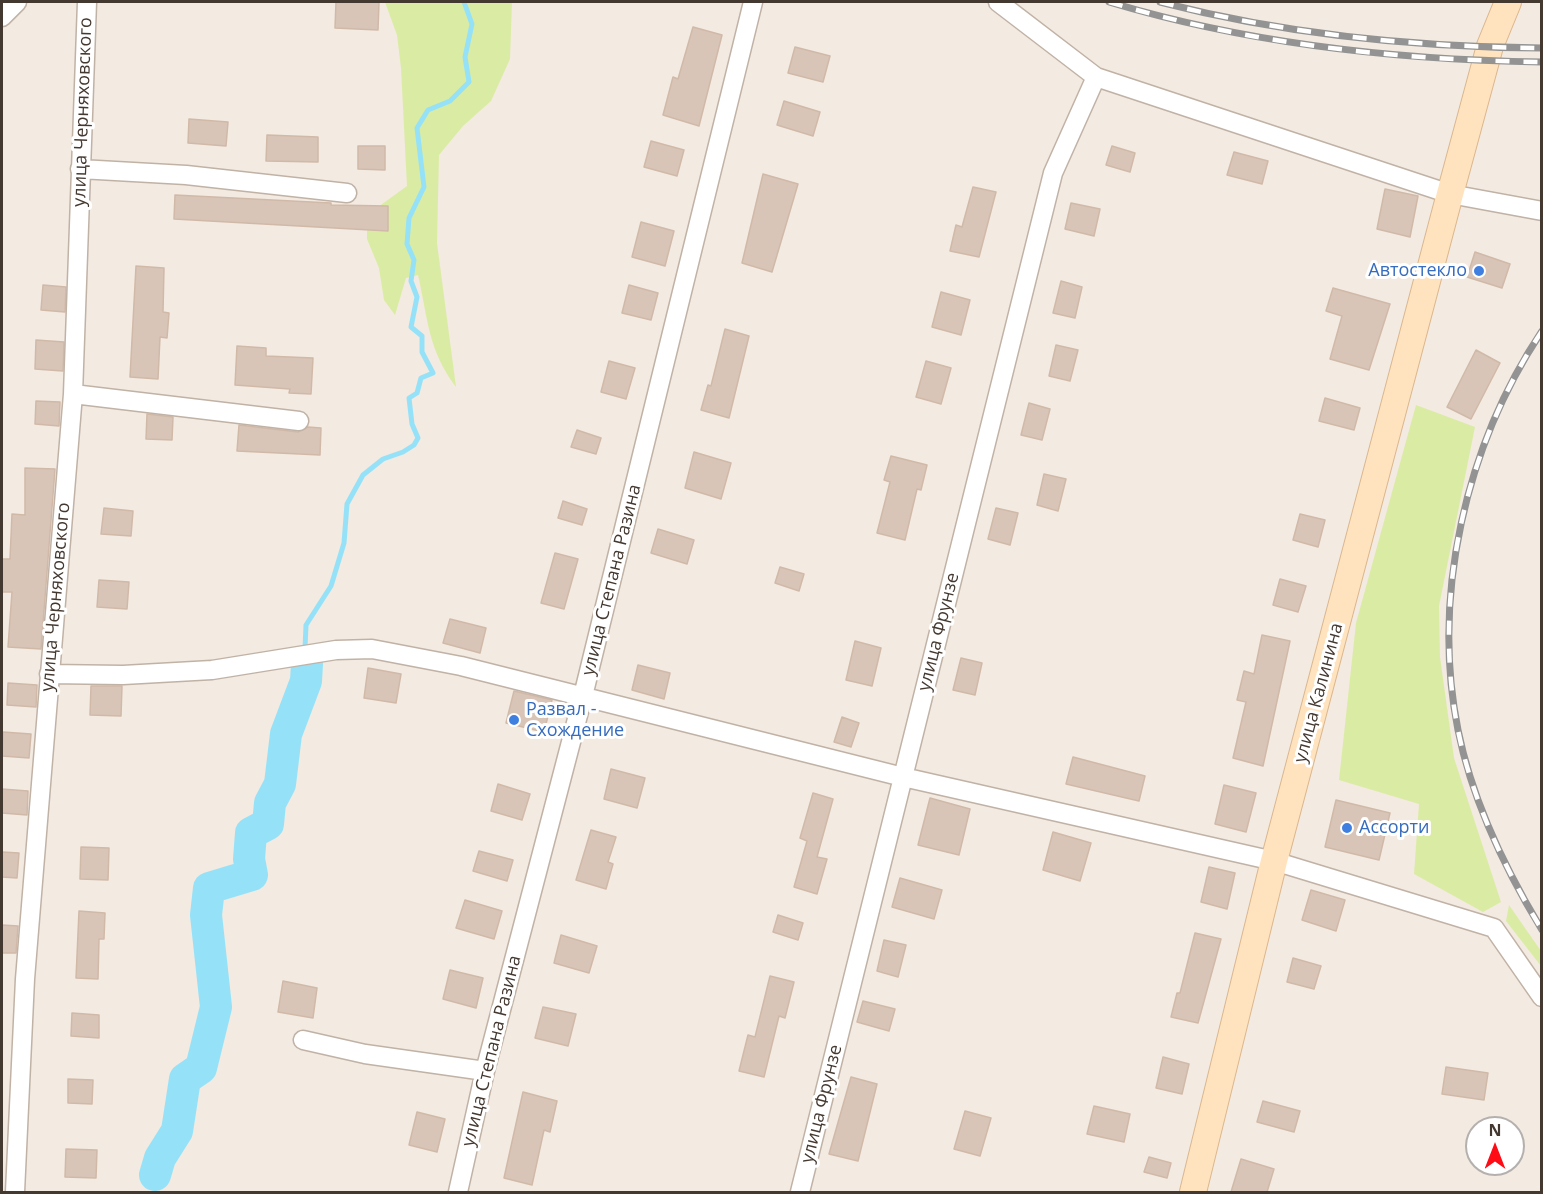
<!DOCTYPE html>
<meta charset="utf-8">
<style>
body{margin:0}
#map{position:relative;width:1543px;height:1194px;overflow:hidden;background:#f3eae1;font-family:"Open Sans",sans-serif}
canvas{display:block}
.frame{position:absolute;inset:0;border:3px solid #443931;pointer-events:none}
.north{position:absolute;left:1465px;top:1116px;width:60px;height:60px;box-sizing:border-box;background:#fff;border:2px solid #b4b0ad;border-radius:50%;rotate:0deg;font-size:16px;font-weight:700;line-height:24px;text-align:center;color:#443931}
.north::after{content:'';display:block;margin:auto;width:21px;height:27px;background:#ff0b16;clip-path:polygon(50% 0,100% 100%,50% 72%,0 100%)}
</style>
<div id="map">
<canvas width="1543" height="1194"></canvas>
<div class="frame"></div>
<div class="north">N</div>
</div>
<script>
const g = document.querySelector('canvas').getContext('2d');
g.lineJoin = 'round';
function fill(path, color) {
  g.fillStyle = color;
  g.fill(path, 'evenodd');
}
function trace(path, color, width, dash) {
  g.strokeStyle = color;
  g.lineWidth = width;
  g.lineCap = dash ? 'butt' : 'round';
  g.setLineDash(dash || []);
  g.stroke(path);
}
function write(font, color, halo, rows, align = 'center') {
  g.font = font + ' "Open Sans",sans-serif';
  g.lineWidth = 6;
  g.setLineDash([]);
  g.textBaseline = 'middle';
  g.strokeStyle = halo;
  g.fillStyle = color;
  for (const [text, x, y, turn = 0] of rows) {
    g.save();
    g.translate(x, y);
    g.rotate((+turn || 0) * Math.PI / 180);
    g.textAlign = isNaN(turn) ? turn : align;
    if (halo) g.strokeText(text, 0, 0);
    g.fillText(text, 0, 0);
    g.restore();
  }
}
fill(new Path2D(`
 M385,2H512L510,59L491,101L463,126L439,155L437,243L456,387C428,350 428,319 418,275L406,278L395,315L384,300L379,268L367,239V215L407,186L401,68L397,35Z
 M1416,405L1475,427L1439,606L1440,657L1454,758L1501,902L1483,912L1414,874L1419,804L1339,780L1356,623Z
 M1509,905L1541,951V966L1506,921Z`), '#daeca4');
trace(new Path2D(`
 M305,648L306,625L331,586L344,543L347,504L363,475L383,459L403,452L414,445L418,438L412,424L409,398L417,393L421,378L433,373L422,352V336L411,327L417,297L411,281L414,260L407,244L409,218L424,187L417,128L428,110L450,101L469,82L465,57L472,24L464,2`), '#95e2f8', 5);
trace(new Path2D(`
 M155,1175L160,1158L177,1131L185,1079L201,1068L216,1007L206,915L209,888L252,875L249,859L251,833L268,824L270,803L280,784L286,734L306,681L307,664`), '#95e2f8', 32);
const building = new Path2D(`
 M336,2H379L378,30L335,28Z
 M693,27L722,35L699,126L663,115L673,77L678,79Z
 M795,47L830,56L823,82L788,73Z
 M784,101L820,112L813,136L777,125Z
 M189,119L228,122L226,146L188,143Z
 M267,135L318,137V162L266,161Z
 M651,141L684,150L677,176L644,167Z
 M358,146H385V170L358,169Z
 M1112,146L1135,153L1130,172L1106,165Z
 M1234,152L1268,161L1262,184L1227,175Z
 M763,174L798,184L772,272L742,263Z
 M973,187L996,192L979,257L950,251L956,225L962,227Z
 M1385,189L1418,196L1410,237L1377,229Z
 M175,195L331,203V205L388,206V231L174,219Z
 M1071,203L1100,209L1094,236L1065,229Z
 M641,222L674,231L665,266L632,257Z
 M1475,252L1510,264L1502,288L1467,277Z
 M136,266L164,268L163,312L169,313L167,338L160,337L158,379L130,377Z
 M1061,281L1082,287L1075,318L1053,313Z
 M43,285L66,287L65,312L41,310Z
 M629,285L658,293L651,320L622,313Z
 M1333,288L1390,304L1369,370L1330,359L1342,316L1326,311Z
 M941,292L970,300L961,335L932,327Z
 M725,329L749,336L729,418L701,410L708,385L711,386Z
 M36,340L64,342L63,371L35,369Z
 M1056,345L1078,350L1070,381L1049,376Z
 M237,346L266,348V356L313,358L311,394L289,393L290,389L235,385Z
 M1476,350L1500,363L1471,419L1447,407Z
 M609,361L635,368L626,399L601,392Z
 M926,361L951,368L941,404L916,397Z
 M1325,398L1360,408L1354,430L1319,421Z
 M36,401L60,402L59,426L35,424Z
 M1029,403L1050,409L1042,440L1021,435Z
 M147,414L173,417L172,440L146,439Z
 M239,425L298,432L308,427L321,428L320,455L237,451Z
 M577,430L601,438L596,454L571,447Z
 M694,452L731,463L721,499L685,488Z
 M891,456L927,465L921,490L917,489L905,540L877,533L890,482L884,480Z
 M25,468L55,469L41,649L8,647L12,592H2V559H10L12,514L25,515Z
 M1044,474L1066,479L1058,511L1037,505Z
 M563,501L587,509L582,525L558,518Z
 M104,508L133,511L131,536L101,534Z
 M996,508L1018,513L1010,545L988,539Z
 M1300,514L1325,520L1318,547L1293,540Z
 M658,529L694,540L687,564L651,553Z
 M555,553L578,559L564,609L541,603Z
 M780,567L804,574L799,591L775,583Z
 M1280,579L1306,586L1298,612L1273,605Z
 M99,580L129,582L127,609L97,607Z
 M450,619L486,628L480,653L443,643Z
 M1262,635L1290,641L1263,766L1233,758L1246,702L1237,700L1244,671L1254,674Z
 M855,641L881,648L872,686L846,680Z
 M961,658L982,663L975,695L953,690Z
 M638,665L670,673L664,699L632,690Z
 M368,668L401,674L396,703L364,698Z
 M8,683L37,685L36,707L7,705Z
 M91,686H122L121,716L90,715Z
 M514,691L552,700L544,732L506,723Z
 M842,717L859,723L851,747L834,742Z
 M3,732L31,734L29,758L2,756Z
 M1073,757L1145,776L1139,801L1066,784Z
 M611,769L645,778L637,808L604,799Z
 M498,784L530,794L522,820L491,811Z
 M1224,785L1256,793L1246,832L1215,824Z
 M2,789L28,791L27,815L2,813Z
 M813,793L833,799L817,857L827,859L817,894L794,887L807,841L800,838Z
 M930,798L970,809L959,855L918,845Z
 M1336,800L1390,813L1379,860L1325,847Z
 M591,830L616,837L608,862L613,864L606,889L576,880Z
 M1053,832L1091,843L1080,881L1043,870Z
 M81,847L109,848L108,880L80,879Z
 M479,851L513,860L507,881L473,871Z
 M2,852L19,853L17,878L2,877Z
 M1209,867L1235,873L1227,909L1201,902Z
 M900,878L942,890L934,919L892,907Z
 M1311,890L1345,900L1336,931L1302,920Z
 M465,900L502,911L494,939L456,928Z
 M79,911L105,913L104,939H99L98,979L76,978Z
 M778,915L803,923L798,940L773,932Z
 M2,925L18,926L16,953H2Z
 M1195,933L1221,939L1198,1023L1171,1017L1177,993H1180Z
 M561,935L597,946L589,973L554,963Z
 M884,940L906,945L898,977L877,971Z
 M1293,958L1321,966L1314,989L1287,982Z
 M450,970L483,978L476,1008L443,999Z
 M770,976L794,982L785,1018L779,1016L764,1077L739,1071L748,1035L755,1037Z
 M283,981L317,988L313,1018L278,1012Z
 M863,1001L895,1009L889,1031L857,1022Z
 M543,1007L576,1014L568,1046L535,1038Z
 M72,1013L99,1015V1038L71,1036Z
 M1163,1057L1189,1064L1182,1094L1156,1088Z
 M1446,1067L1488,1073L1484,1100L1442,1094Z
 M851,1077L877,1084L858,1161L829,1154Z
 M68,1079L93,1080L92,1104L68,1103Z
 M523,1092L557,1101L550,1132L544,1130L532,1185L504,1178Z
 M1263,1101L1300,1111L1294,1132L1257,1122Z
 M1094,1106L1130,1114L1124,1142L1087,1134Z
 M965,1111L991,1118L980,1156L954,1149Z
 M417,1112L445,1119L437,1152L409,1145Z
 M66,1149L97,1150L96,1178L65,1177Z
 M1149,1157L1171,1163L1167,1178L1144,1172Z
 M1241,1159L1274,1169L1267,1192H1231Z`);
fill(building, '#d8c5b8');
trace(building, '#d1b9a8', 1.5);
const street = new Path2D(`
 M998,2L1096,77L1450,194L1542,211
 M2,17L17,2
 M80,169L186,175L347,193
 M73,394L299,421
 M49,674L123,675L212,670L336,650L372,649L461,666L903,777L1274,861L1494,928L1542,997
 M303,1040L365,1054L485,1071
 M15,1192L25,979L73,394L87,2
 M458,1192L485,1071L583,696L753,2
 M800,1192L1053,173L1096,77`);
const secondary = new Path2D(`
 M1193,1192L1274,861L1450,194L1490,46L1508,2`);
trace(street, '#c1b2a6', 21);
trace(secondary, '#dbb78d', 28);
trace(street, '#fff', 18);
trace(secondary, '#ffe3be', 26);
const rail = new Path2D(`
 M1109,2C1249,44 1396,60 1542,62
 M1160,2C1283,34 1415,47 1542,48
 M1542,331C1466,445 1431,595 1458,730C1472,800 1505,869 1542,930`);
trace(rail, '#939393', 7);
trace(rail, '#fff', 4.5, [14]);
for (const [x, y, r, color] of [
 [1479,271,6,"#3f7fe0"],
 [514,720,6,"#3f7fe0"],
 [1347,828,6,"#3f7fe0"]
]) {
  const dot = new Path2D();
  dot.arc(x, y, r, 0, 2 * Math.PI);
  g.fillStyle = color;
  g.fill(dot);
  trace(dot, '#fff', 2);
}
write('18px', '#443931', '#fff', [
 ["улица Черняховского",83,112,-88],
 ["улица Степана Разина",612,580,-76],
 ["улица Черняховского",56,597,-85],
 ["улица Фрунзе",939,632,-76],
 ["улица Калинина",1319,693,-75],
 ["улица Степана Разина",492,1051,-76],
 ["улица Фрунзе",822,1104,-76]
]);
write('18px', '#366cbe', '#fff', [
 ["Автостекло",1467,271,"right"],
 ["Развал -",526,710],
 ["Схождение",526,731],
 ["Ассорти",1359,828]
], 'left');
</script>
